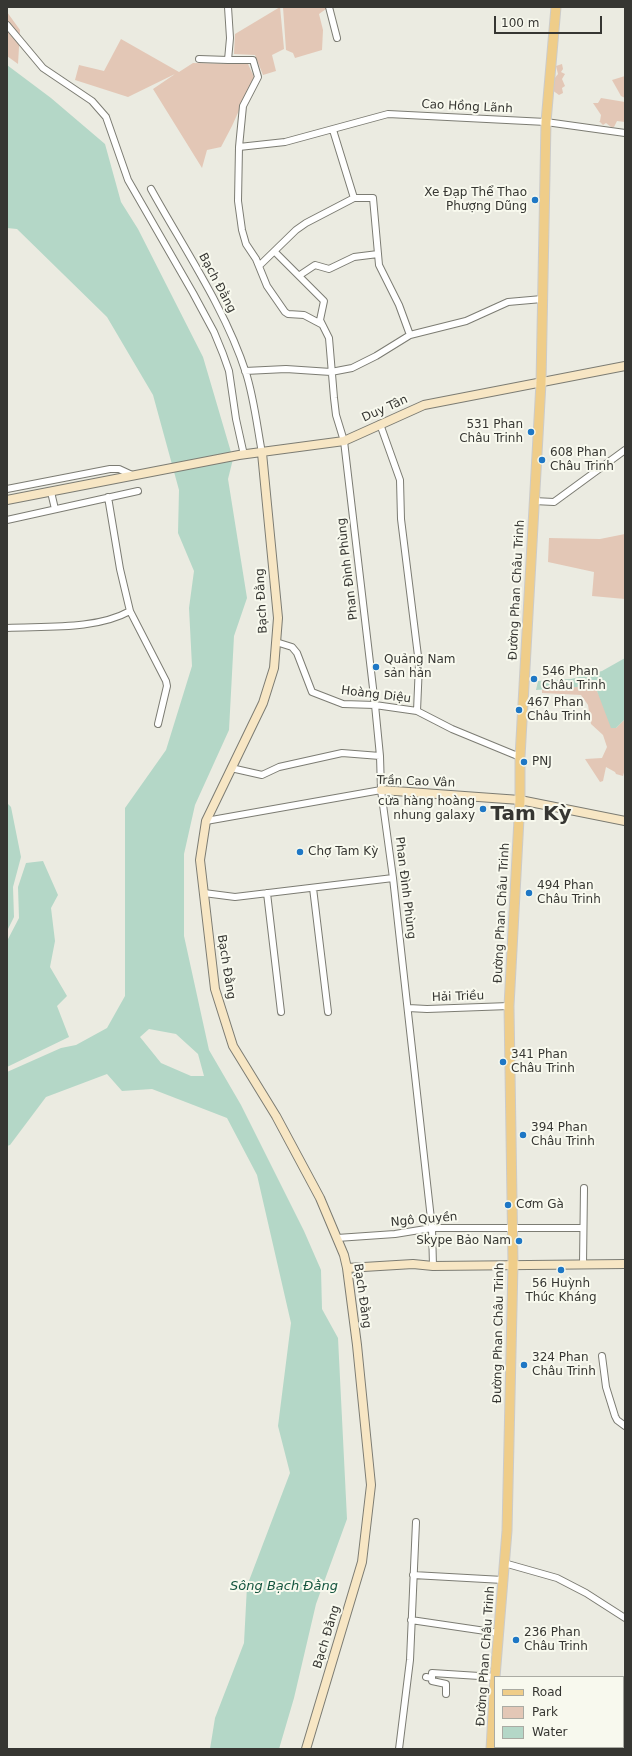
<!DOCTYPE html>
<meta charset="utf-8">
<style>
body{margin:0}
#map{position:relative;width:632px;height:1756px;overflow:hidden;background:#ebebe1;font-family:"DejaVu Sans",sans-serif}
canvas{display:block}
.frame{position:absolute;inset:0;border:8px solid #363632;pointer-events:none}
.legend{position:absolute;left:494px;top:1676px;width:130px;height:72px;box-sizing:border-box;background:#f8f9ee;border:1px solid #aaaba3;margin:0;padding:5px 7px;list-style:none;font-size:12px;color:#363632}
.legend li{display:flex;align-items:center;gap:8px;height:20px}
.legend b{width:20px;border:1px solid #aaaba3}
.scale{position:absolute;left:494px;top:16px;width:108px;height:18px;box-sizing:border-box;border:2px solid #363632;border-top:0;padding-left:5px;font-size:12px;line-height:14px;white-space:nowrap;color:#363632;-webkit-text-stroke:3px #f8f9ee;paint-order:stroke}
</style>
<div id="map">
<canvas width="632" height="1756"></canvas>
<div class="frame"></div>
<ul class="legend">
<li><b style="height:5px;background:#efcd89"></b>Road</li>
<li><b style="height:11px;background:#e3c7b6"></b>Park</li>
<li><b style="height:11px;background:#b4d7c7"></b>Water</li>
</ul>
<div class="scale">100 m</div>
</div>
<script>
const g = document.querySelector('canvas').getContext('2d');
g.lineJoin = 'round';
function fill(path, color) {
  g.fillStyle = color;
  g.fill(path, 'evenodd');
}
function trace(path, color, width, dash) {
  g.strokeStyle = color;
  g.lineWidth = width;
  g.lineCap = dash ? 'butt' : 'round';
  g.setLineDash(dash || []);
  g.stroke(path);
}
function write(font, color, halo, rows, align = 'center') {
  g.font = font + ' "DejaVu Sans",sans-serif';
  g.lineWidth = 4;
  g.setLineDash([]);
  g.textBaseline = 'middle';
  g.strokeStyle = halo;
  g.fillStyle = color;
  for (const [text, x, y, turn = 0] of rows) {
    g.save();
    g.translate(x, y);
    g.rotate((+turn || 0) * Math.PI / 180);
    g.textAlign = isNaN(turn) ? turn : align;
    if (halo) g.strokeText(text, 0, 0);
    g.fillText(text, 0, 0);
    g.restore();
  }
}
fill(new Path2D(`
 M280,7L284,49L272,55L276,71L263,75L255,55L234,54L235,34Z
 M283,7H326V9L319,14L323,30L322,50L295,58L293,53L286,50Z
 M7,12L20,30L18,64L7,56Z
 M121,39L179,72L193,63L248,64L254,77L232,126L221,147L207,150L202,168L153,89L175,74L128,97L75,80L79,65L104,71Z
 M562,64L563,69L561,72L565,74L562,79L565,86L562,88L563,93L559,95L552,90L554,79L558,74L556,66Z
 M625,76V98L621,96L612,80Z
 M601,98L625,102V122L617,121L614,127H611L606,123L603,125L599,121H600L601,115L593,103H598Z
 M625,534V599L592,596L594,572L548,562L549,538L600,539Z
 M590,685L597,691L616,728L625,719V769L623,776L616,774L615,772L606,767L603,781L600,782L585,759L602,758L607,747L603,735L591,724L588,705L581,695L542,693V688L577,687Z`), '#e3c7b6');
fill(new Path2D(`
 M7,65L51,98L105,144L121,202L138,229L203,357L233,459L228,479L247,598L234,636L229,730L195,805L184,854V936L209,1050L241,1105L304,1231L321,1270L322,1309L338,1338L347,1519L316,1604L294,1698L279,1749H210L215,1718L244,1643L247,1586L290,1473L278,1426L291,1323L257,1175L227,1118L152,1089L122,1091L107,1074L46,1097L10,1145L7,1146V1072L61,1048L76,1045L107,1028L125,996V808L166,750L192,666L189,608L194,571L178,533L179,490L153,395L107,317L17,229L7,228ZM149,1029L176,1034L198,1054L204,1076H191L161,1063L140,1037Z
 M625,658V719L616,728H611L597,691L590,685L577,687L536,690L538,681L571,679L602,671Z
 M7,803L11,807L21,857L13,887L14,917L7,931Z
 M43,861L58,895L51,908L55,941L50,967L67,996L57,1006L69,1037L7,1067V941L19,918L18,887L26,863Z`), '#b4d7c7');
const street = new Path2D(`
 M228,7L230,38L228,60H253L258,77L243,106L239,147L285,142L388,114L546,122L625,133
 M329,7L337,38
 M7,25L43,68L92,101L106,117L128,180L193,293L214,332L223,354L229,371L236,419L244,455
 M199,59L228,60
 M239,147L238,201L242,230L246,244L256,259L267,286L285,312L288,314L304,315L321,324
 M151,189C183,247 226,310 246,373C254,398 257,426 262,453
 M354,198H373L379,265L399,305L410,335
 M275,252L324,301L320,320L329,338L334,398L336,415L344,441L375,705L380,756L381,790L393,878L432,1228L433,1266
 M259,266L296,230L306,223L354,198L333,130
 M300,275L315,265L329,269L354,257L378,254
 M245,371L286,369L331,372L352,368L376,356L410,335L466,321L508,302L542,299
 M380,424L400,480L401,519L419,664L417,711
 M7,489L110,469H119L132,475
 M51,492L55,509
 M108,497L120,569L130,611L166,681L167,686L158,724
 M534,501L554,502L625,450
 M7,520L138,491
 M7,628C45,626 96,630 130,611
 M276,642L292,647L297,653L312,692L343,704L375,705L417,711L452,729L520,757
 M231,768L262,775L279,767L342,753L380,756
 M206,821L381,790
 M313,888L328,1012
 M204,893L235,897L393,878
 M267,893L281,1012
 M408,1008L427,1009L509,1006
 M337,1238L395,1234L432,1228H583
 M583,1264L584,1188
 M602,1356L606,1387L615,1416L617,1420L625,1426
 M504,1563L557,1578L586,1593L625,1618
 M413,1575L503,1580
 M411,1620L499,1633
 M426,1677L432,1678V1681L446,1684V1694
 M432,1678V1673L495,1677
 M623,1698H625
 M623,1732H625
 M399,1749L410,1660L416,1522`);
const secondary = new Path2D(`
 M262,453L278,618L274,668L263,703L206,821L200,860L215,989L233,1046L276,1116L320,1198L344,1255L347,1268L357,1345L371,1485L362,1562L306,1749
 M7,500L239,455L344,441L424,405L625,366
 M381,790L520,800L625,821
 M347,1268L413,1264L433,1266L625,1264`);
const primary = new Path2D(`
 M491,1749L495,1677L507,1531L513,1264L509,1006L520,800V757L541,383L546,122L556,7`);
trace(street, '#7c7c73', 8);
trace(secondary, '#7c7c73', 10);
trace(primary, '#cbcbca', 11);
trace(street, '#fff', 6);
trace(secondary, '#f7e6c4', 8);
trace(primary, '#efcd89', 9);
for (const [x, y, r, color] of [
 [535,200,4,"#1e77c5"],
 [531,432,4,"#1e77c5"],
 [542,460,4,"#1e77c5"],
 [376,667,4,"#1e77c5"],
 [534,679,4,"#1e77c5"],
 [519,710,4,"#1e77c5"],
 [524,762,4,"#1e77c5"],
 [483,809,4,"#1e77c5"],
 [300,852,4,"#1e77c5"],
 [529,893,4,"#1e77c5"],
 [503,1062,4,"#1e77c5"],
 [523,1135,4,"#1e77c5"],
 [508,1205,4,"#1e77c5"],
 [519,1241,4,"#1e77c5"],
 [561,1270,4,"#1e77c5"],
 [524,1365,4,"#1e77c5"],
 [516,1640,4,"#1e77c5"]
]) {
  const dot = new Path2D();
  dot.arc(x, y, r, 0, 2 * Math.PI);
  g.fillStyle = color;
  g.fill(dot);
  trace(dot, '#f8f9ee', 1.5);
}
write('12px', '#363632', '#f8f9ee', [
 ["Cao Hồng Lãnh",467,107,3],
 ["Bạch Đằng",217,283,62],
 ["Duy Tân",385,409,-24],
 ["Phan Đình Phùng",348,569,-97],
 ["Đường Phan Châu Trinh",517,590,-87],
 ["Bạch Đằng",262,601,-93],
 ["Hoàng Diệu",376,695,7],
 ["Trần Cao Vân",416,782,2],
 ["Phan Đình Phùng",405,888,83],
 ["Đường Phan Châu Trinh",502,913,-87],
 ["Bạch Đằng",226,967,81],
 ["Hải Triều",458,997,-2],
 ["Ngô Quyền",424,1220,-5],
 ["Bạch Đằng",362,1296,82],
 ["Đường Phan Châu Trinh",499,1333,-89],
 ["Bạch Đằng",327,1637,-73],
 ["Đường Phan Châu Trinh",486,1656,-86]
]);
write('12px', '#363632', '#f8f9ee', [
 ["Xe Đạp Thể Thao",527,193,"right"],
 ["Phượng Dũng",527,207,"right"],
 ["531 Phan",523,425,"right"],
 ["Châu Trinh",523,439,"right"],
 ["608 Phan",550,453],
 ["Châu Trinh",550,467],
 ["Quảng Nam",384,660],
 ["sản hản",384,674],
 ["546 Phan",542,672],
 ["Châu Trinh",542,686],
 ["467 Phan",527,703],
 ["Châu Trinh",527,717],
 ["PNJ",532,762],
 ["cửa hàng hoàng",475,802,"right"],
 ["nhung galaxy",475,816,"right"],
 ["Chợ Tam Kỳ",308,852],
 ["494 Phan",537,886],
 ["Châu Trinh",537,900],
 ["341 Phan",511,1055],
 ["Châu Trinh",511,1069],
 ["394 Phan",531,1128],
 ["Châu Trinh",531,1142],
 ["Cơm Gà",516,1205],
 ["Skype Bảo Nam",511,1241,"right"],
 ["56 Huỳnh",561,1284,"center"],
 ["Thúc Kháng",561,1298,"center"],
 ["324 Phan",532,1358],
 ["Châu Trinh",532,1372],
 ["236 Phan",524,1633],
 ["Châu Trinh",524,1647]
], 'left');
write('italic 13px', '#15553f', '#f8f9ee', [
 ["Sông Bạch Đằng",284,1587]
]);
write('bold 20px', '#363632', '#f8f9ee', [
 ["Tam Kỳ",531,815]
]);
</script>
